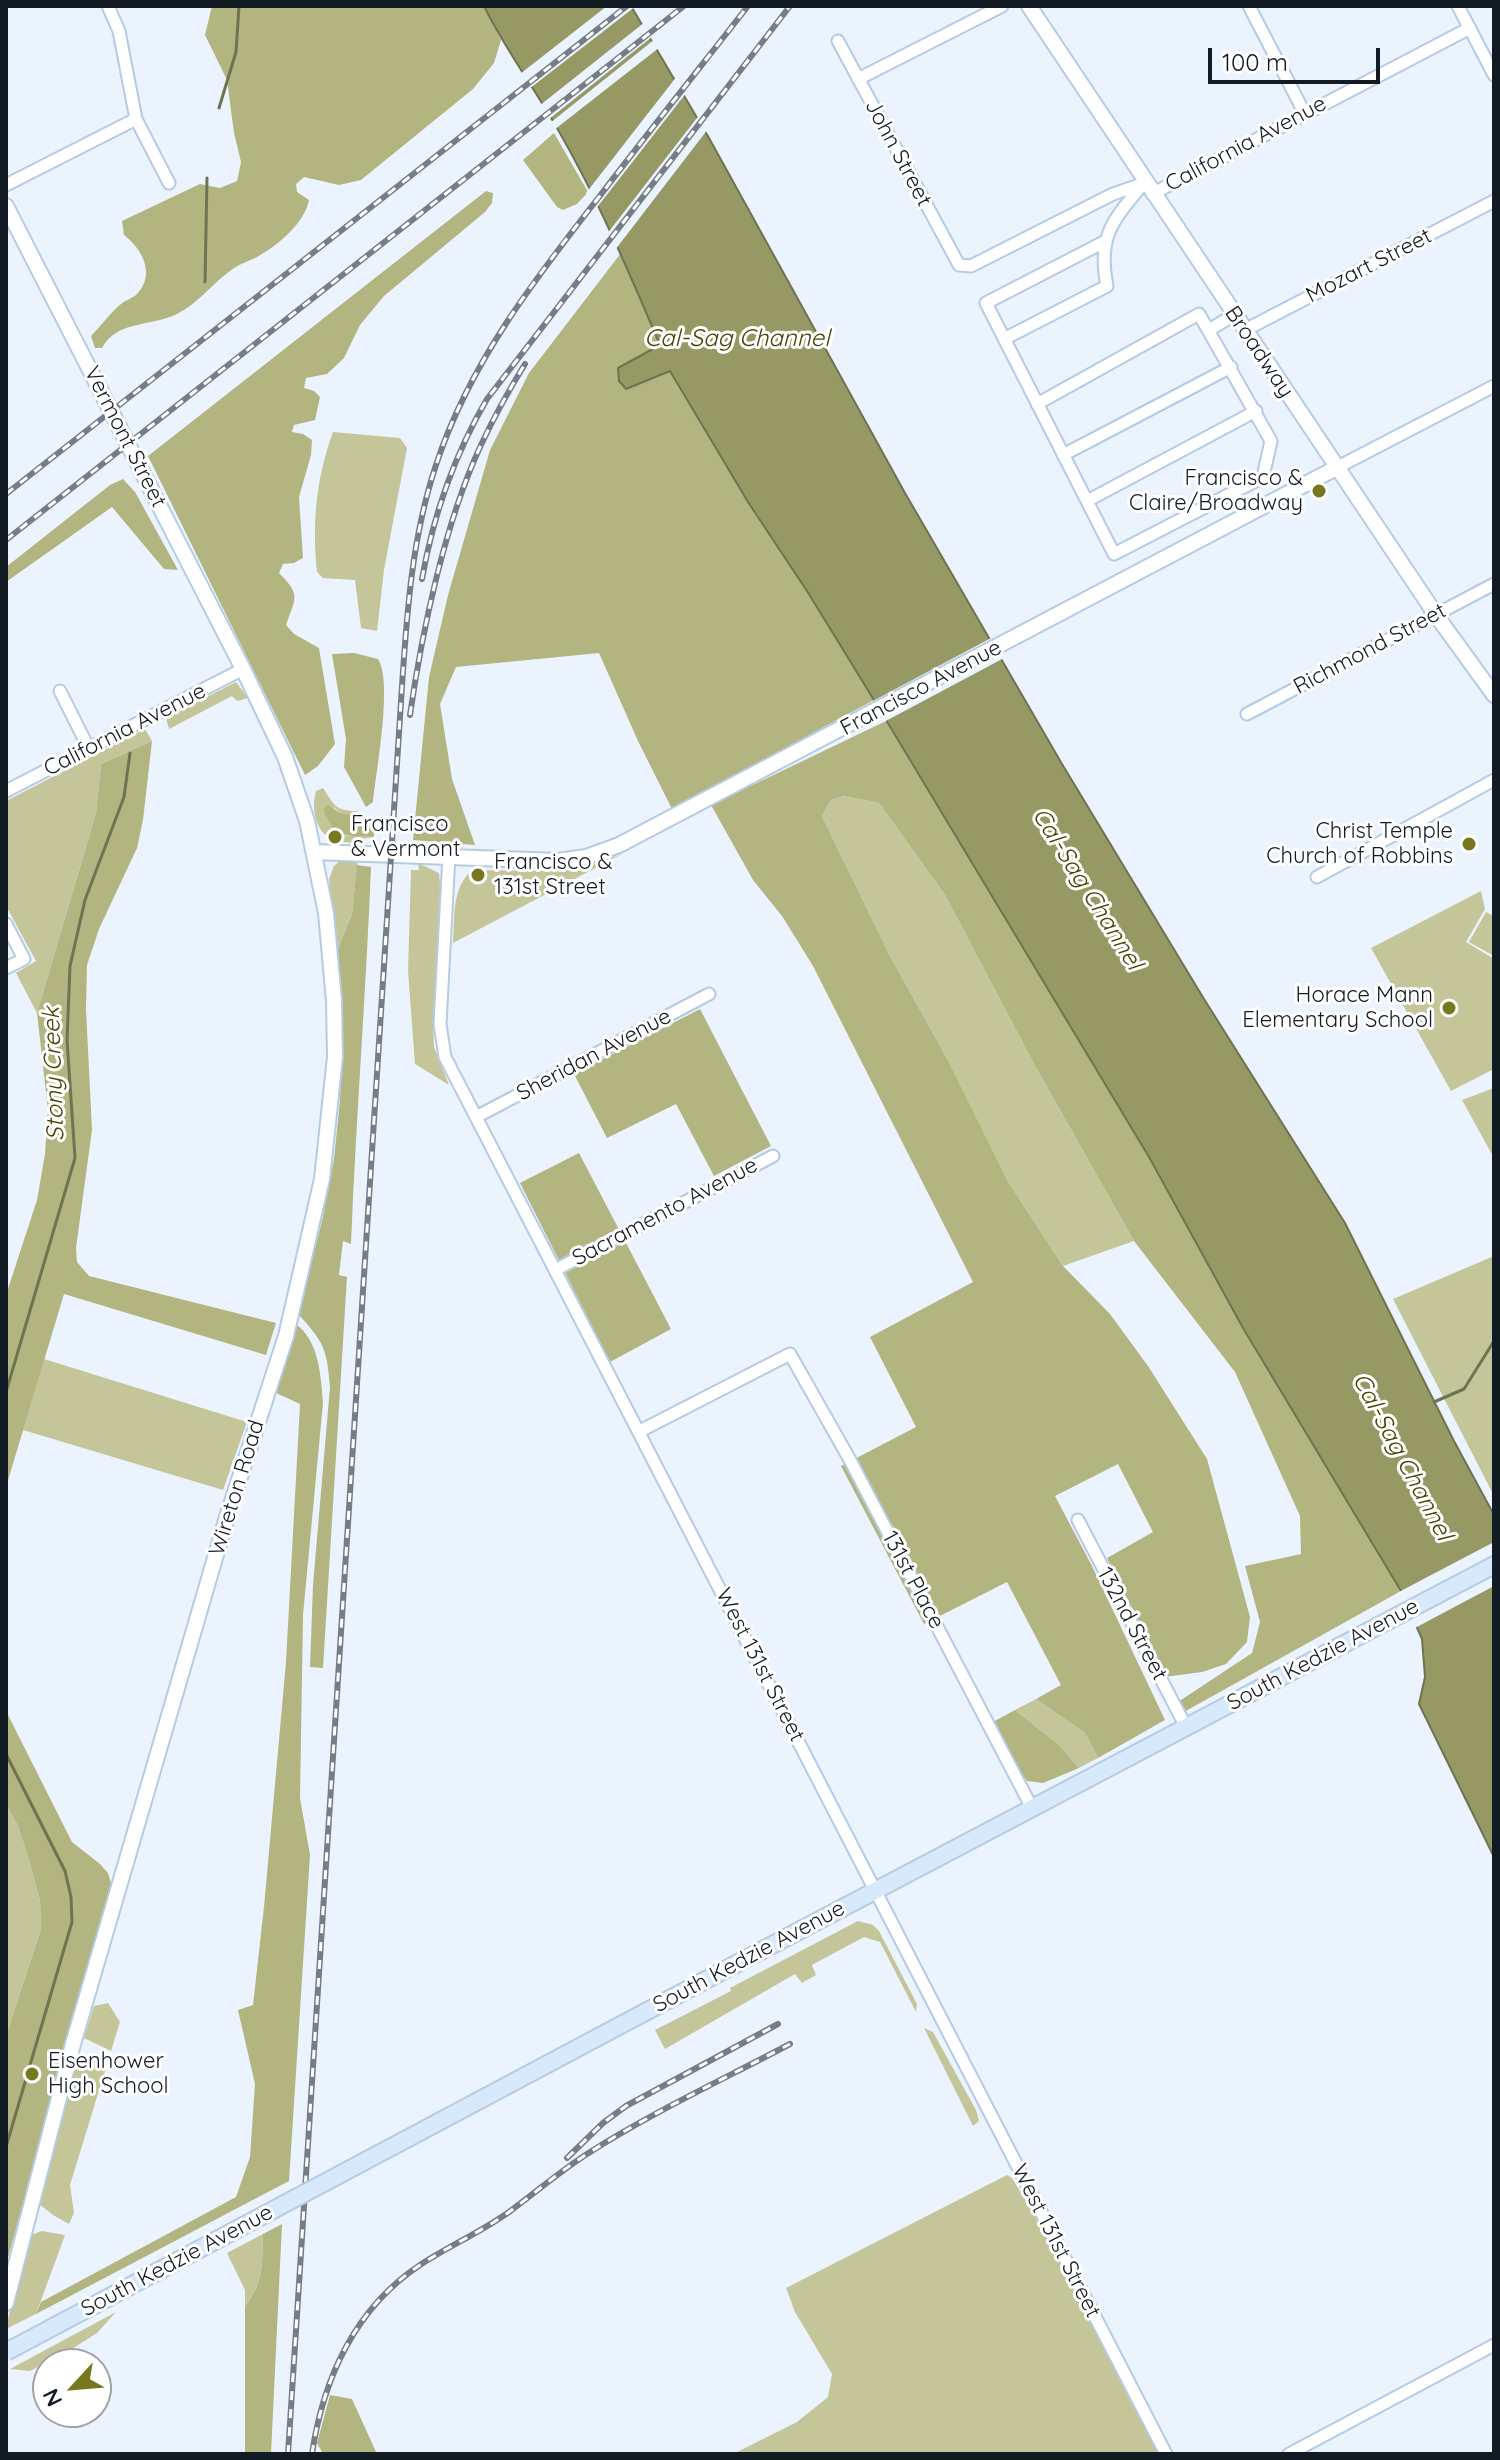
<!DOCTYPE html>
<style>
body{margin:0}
#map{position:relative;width:1500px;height:2460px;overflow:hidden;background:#ebf4fe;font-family:Quicksand,sans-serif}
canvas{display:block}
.frame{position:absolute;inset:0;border:8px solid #121a23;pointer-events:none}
.north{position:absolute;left:32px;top:2348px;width:80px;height:80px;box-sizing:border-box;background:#fff;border:2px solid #a0a3a7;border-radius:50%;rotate:244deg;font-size:22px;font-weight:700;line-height:32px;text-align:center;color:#121a23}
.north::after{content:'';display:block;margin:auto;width:28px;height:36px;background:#76771e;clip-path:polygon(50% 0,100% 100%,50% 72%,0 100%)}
.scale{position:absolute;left:1208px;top:48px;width:172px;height:36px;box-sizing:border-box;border:4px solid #121a23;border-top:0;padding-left:10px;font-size:24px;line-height:28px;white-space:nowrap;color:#121a23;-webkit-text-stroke:6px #fff;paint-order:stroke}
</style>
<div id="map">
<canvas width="1500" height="2460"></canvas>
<div class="frame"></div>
<div class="north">N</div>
<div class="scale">100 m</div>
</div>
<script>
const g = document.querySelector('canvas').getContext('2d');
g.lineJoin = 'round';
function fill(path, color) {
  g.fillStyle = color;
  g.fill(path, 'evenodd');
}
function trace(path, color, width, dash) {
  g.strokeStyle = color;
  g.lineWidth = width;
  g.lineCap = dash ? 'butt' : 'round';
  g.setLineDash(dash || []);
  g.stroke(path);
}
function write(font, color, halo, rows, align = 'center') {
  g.font = font + ' Quicksand,sans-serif';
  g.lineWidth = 6;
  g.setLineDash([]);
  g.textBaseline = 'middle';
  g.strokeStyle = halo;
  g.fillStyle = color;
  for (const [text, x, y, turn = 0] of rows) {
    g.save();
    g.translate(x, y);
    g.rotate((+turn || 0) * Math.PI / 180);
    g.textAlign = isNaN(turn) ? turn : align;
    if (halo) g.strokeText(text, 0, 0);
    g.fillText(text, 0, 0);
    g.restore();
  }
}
fill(new Path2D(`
 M333,432L400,438L407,448L384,570L377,631L361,628L355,580L323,578L317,572C312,523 316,479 333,432Z
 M236,682L248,698L237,701L232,696L169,729L166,718Z
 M145,729L152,741L101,764L96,813L37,1013L16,973L36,961L6,906V801Z
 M323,788C334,805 336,811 357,811L364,816L340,813L333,807L340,835L374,837L362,839L361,843C352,843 343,843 335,840C315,834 311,808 316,791Z
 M846,796L879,803L945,895L1034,1064L1134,1241L1063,1266L1009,1183L948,1060L890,956L822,816L831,800Z
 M622,854L453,943C455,917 451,889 472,870L559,871L597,863Z
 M342,859H358L352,914L337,951L329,879L334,866Z
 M418,863L439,873L441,893L433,1022L434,1047L449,1085L415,1064L408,971L411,870H419Z
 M1481,891L1485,909L1466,942L1494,959V1069L1451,1091L1371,948Z
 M1486,912L1494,916V956L1469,942Z
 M1494,1088V1158L1462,1100Z
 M1494,1256V1496L1393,1299Z
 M44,1359L247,1422L223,1490L23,1430Z
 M1036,1699L1085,1733L1098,1758L1079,1768L1059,1745L1015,1710Z
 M6,1804L18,1826L29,1860L40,1901L41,1929L6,2036Z
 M858,1921L873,1925L879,1931L917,2004L916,2012L880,1942L864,1937L812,1965L816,1975L802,1983L795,1974L665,2049L655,2030L731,1991L730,1988Z
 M108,2003L120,2022L111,2051L84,2038L94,2006Z
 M924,2028L933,2032L976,2110L979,2121L973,2126Z
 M92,2057L108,2061L70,2185L74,2213L69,2224L53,2215L38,2203L73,2063Z
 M1007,2175L1012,2178L1034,2214L1159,2454H733L797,2422L828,2397L832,2374L795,2312L786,2288Z
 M42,2231L65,2235L36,2314L6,2329L26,2237Z
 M263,2234C262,2263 264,2282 245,2306V2290L227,2253Z
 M116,2312L97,2333L67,2352L30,2371L10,2369Z`), '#c4c699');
fill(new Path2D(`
 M212,6H484L501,40L494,63L473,89L361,180L339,185L304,177L296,184L297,192L309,200C305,223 277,246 257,257C247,262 239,264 230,271C212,284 197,304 177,314C151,327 117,320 102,348H95L91,336C100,327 112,311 121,304C126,300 133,298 137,294C156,274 142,249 124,235L122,221L200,184L220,188L237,181L241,162L234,133L227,80L205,35Z
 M554,133L588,192L577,204L563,210L557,207L523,160Z
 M486,191L493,193L492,203L485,212L384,296L360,325L344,358L327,374L306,378L304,388L314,391L320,397L315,420L294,425L292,432L303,434L312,440L311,455L299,497L303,558L294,563L283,564L279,573C302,596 295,598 286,625L294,634L319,648L335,744L318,766L305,775L148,456Z
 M621,253L660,346L619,368L626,389L670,370C736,481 807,589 874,700L672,809L638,741L599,653L456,667L440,704L452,779L475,845L413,840L429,677L448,595L490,450L529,373Z
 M123,479L135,492L178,570L164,569L112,507L6,582V567L110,485Z
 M354,653L378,659C393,682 376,772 373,802L366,807L344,767L346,739L332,654Z
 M886,721L1149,1157L1243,1328L1401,1591L1184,1712L1178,1702L1252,1653L1260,1622L1245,1566L1301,1554L1300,1516L1235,1372L1134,1241L1034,1064L945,895L879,803L845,796L831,800L822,816L890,956L948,1060L1009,1183L1063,1266L1110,1314L1148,1366L1207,1459L1250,1617L1247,1642L1226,1664L1202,1672L1164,1677L1107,1558L1153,1532L1118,1464L1055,1496L1092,1566L1165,1720L1098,1758L1085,1733L1036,1699L1061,1685L1007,1582L924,1624L841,1466L916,1427L870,1337L973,1282L813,966L782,916L753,880L711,805Z
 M152,741L143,820L137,848L99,929L87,965L86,1009L92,1130L76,1248L77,1262L89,1276L276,1323L266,1355L64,1294L6,1487V1295L37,1200L45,1154L48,1110L37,1013L96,813L101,764Z
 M328,805L340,813L366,816L374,825V837C344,835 336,840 323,809Z
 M357,865L371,867C366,993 356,1118 351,1244L343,1241L339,1275L347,1277L323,1668L310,1667L313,1585L330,1387C327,1349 324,1342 298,1314L322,1221L334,1159L340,1100L343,1022L337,951L352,914Z
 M700,1009L771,1146L714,1176L676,1104L607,1138L574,1074Z
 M579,1153L671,1329L610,1362L520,1183Z
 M296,1324C319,1341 321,1376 323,1403L303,1615L300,1798L310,1855L289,2181L36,2314L41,2302L236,2197L250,2157L255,2084L238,2010L253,2005L264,1907L286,1662L300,1404L276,1393Z
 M1015,1710L1059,1745L1079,1768L1043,1783L1027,1781L1014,1764L991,1723Z
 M6,1711L72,1842L100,1864L108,1873L111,1883L6,2265V2036L41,1929L40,1901L29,1860L18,1826L6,1804Z
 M282,2224L271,2454H245V2306C264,2282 262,2263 263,2234Z
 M330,2395L352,2399L377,2454H323L317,2443Z`), '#b3b580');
const water = new Path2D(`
 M484,6H631L709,138L905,493L1062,764L1204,999L1345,1223L1454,1441L1494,1515V1857L1419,1704L1425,1677L1422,1639L1401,1591L1243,1328L1149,1157L874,700L807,591L748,502L670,371L626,389L619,381L618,368L660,345C629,272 597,197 557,128C533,86 505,49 484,6Z`);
fill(water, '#979965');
trace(water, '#6f7351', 2);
fill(new Path2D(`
 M607,6H636L529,89L520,74Z
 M645,22L653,36L548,120L539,106Z
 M655,39L660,47L554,130L550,123Z
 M677,76L687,92L595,210L586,193Z
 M700,114L708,129L615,250L607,234Z
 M993,637L1004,658L882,723L871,702Z
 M1494,1542V1586L1413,1629L1397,1593Z`), '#ebf4fe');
trace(new Path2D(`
 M219,108L236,52L239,6
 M205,282L207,178
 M6,1392L75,1158L67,1040L70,966L85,900L124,797L130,753
 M1434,1402L1464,1389L1494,1341
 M6,1754L65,1871L71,1897L72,1922L6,2147`), '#6f7351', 3);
const minor = new Path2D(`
 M108,6L119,31L136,119L169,183
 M1249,6L1304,112
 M1458,6L1494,75
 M838,41L959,265L971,266L1113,194L1145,183
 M858,79L1002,6
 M6,185L136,119
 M1152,194L1470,28
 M1209,330L1234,315
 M1245,330L1494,201
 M1004,339L1107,286C1097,236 1113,220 1144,183
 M1037,404L1199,314L1271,441L1263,477L1114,554L986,303L1104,242
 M1063,455L1231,367
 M1338,467L1494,386
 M1087,501L1256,411
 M60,691L89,749
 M1247,714L1494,584
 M6,791L243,669
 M449,855L440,1024L445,1057L1166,2454
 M1317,877L1494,780
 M6,924L24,959L6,968
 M478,1116L709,994
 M557,1269L773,1156
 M640,1431L790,1354L850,1460L1032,1808
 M1078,1520L1186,1727
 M1289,2454L1494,2345`);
const tertiary = new Path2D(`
 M1029,6L1436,615L1494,695
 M6,206L243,669L285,757L307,821L326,913L334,1001L335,1057L322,1179L286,1336L227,1517L73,2044L6,2303
 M314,852L558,861L586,857L619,845L1338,467`);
const secondary = new Path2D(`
 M698,1984L1494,1565`);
trace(minor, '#b5cbe4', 15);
trace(tertiary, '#b5cbe4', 18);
trace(secondary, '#b5cbe4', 20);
trace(minor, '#fff', 11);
trace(tertiary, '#fff', 14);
trace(secondary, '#d8e9fc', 16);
const rail = new Path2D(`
 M6,494L627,6
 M6,540L684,6
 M422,579C433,516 455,454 487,399L790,6
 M410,715C422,631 445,522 481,445C494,417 509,390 525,364
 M567,2158L603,2123L626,2106L778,2024
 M288,2454L402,686C407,611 412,537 436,465C469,364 534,280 599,197C648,133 698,70 748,6
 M312,2454C323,2379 355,2308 420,2265C449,2246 481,2232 509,2212C535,2193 559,2172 587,2154C651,2113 722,2080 790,2044`);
trace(rail, '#757d87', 6);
trace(rail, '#fff', 3, [9]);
const secondaryBridge = new Path2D(`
 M6,2352L698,1984`);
trace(secondaryBridge, '#b5cbe4', 20, []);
trace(secondaryBridge, '#d8e9fc', 16);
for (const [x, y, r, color] of [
 [1319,491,8,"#76771e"],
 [335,837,8,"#76771e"],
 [1469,844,8,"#76771e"],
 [478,875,8,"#76771e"],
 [1449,1008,8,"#76771e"],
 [32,2074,8,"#76771e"]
]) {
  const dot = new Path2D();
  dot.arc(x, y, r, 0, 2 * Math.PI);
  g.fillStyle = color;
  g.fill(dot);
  trace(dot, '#fff', 3);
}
write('22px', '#121a23', '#fff', [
 ["California Avenue",1246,144,-28],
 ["John Street",898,153,62],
 ["Mozart Street",1369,266,-27],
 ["Broadway",1259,352,56],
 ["Vermont Street",125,437,63],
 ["Richmond Street",1370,649,-28],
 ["Francisco Avenue",921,688,-28],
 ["California Avenue",125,730,-27],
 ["Sheridan Avenue",594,1055,-28],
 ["Sacramento Avenue",665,1212,-28],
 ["Wireton Road",237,1488,-73],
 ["131st Place",913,1580,62],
 ["132nd Street",1132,1624,62],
 ["South Kedzie Avenue",1323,1655,-28],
 ["West 131st Street",760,1665,63],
 ["South Kedzie Avenue",749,1957,-28],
 ["West 131st Street",1056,2241,63],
 ["South Kedzie Avenue",177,2261,-28]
]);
write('22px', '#121a23', '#fff', [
 ["Francisco &",1303,478],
 ["Claire/Broadway",1303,503],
 ["Francisco",351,824,"left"],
 ["& Vermont",351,849,"left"],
 ["Christ Temple",1453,831],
 ["Church of Robbins",1453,856],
 ["Francisco &",494,862,"left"],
 ["131st Street",494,887,"left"],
 ["Horace Mann",1433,995],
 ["Elementary School",1433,1020],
 ["Eisenhower",48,2061,"left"],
 ["High School",48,2086,"left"]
], 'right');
write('italic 24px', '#464604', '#fff', [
 ["Cal-Sag Channel",737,339],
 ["Cal-Sag Channel",1087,889,58],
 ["Stony Creek",54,1074,-92],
 ["Cal-Sag Channel",1402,1457,62]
]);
</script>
